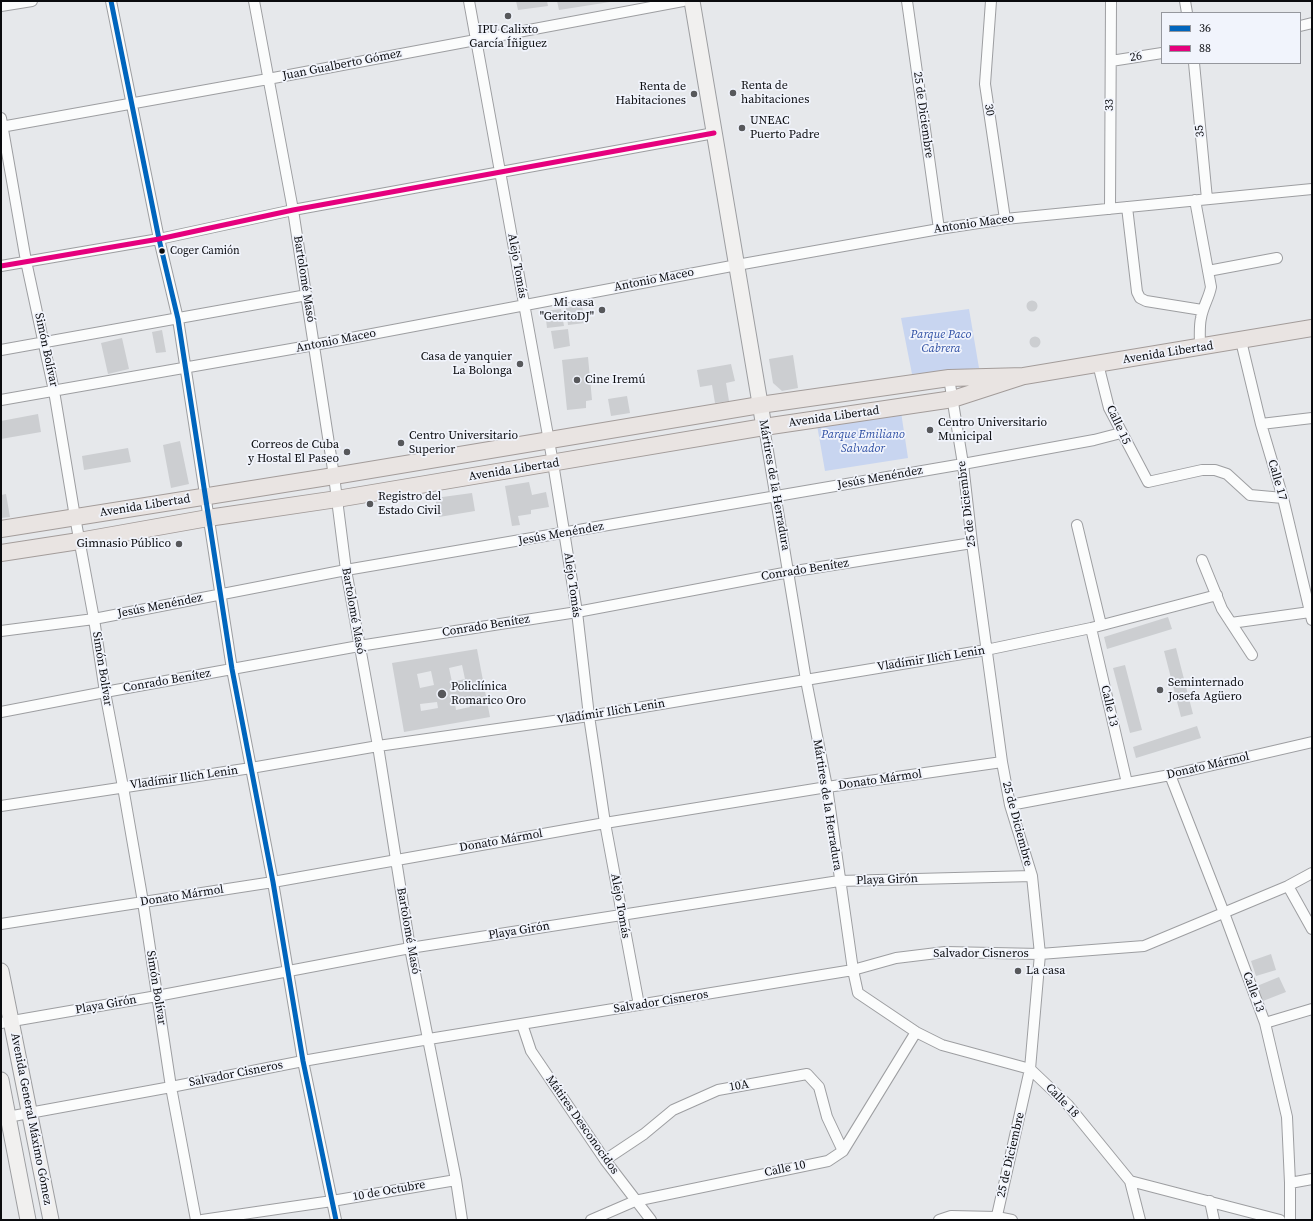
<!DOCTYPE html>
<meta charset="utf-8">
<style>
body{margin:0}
#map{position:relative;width:1313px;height:1221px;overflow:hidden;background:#e6e8eb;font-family:"Source Serif 4",serif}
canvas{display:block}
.frame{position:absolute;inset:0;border:2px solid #0a0b0e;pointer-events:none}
.legend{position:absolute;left:1161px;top:12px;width:140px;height:52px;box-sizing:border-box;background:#f1f4fc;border:1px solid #95979d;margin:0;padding:5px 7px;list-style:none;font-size:12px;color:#0a0b0e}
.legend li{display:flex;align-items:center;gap:8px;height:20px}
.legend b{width:20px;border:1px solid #95979d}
</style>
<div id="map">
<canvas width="1313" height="1221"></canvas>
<div class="frame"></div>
<ul class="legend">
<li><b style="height:5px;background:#0065bd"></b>36</li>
<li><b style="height:5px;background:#e5007d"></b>88</li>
</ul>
</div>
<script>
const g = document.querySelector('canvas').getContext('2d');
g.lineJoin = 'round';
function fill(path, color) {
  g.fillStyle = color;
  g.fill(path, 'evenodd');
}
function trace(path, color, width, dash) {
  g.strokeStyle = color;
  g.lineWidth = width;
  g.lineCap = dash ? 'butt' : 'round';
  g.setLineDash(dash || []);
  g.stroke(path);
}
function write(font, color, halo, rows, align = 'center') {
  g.font = font + ' "Source Serif 4",serif';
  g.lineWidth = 3.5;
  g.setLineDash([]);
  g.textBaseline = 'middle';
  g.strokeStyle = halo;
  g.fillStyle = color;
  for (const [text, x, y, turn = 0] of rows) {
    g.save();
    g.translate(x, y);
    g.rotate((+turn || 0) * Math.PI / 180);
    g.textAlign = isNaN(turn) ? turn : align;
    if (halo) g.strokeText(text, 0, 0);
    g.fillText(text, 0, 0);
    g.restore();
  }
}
fill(new Path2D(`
 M969,309L979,368L912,374L901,318Z
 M901,412L908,458L825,471L817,425Z`), '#c8d5f0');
fill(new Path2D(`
 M516,1H547L548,6L518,10Z
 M557,1H610V2L559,10Z
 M1026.5 306a5.5 5.5 0 1 1 11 0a5.5 5.5 0 1 1-11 0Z
 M582,305L585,323L568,325L566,308Z
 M561,309L564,326L547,328L545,311Z
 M568,329L570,346L554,349L551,331Z
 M162,330L166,352L156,353L152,332Z
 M1029.5 342a5.5 5.5 0 1 1 11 0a5.5 5.5 0 1 1-11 0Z
 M122,338L129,369L108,374L101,343Z
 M793,355L798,388L782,391L773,383L769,359Z
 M588,357L592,400L586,401V408L567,410L562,360Z
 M731,364L735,381L726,383L729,401L715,403L712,385L700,387L697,370Z
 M627,396L630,413L611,416L608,399Z
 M38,414L41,432L1,439V421Z
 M180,441L189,484L171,488L163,445Z
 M128,448L131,462L84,470L82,456Z
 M529,482L532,495L546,492L549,507L531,510V514L518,516L520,525L512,526L505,486Z
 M472,493L475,511L439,517L435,498Z
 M6,494L10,517L1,518V495Z
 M1168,617L1172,629L1107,649L1104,637Z
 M1176,648L1193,714L1181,717L1164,651Z
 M477,649L490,717L404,732L392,663ZM462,665L465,679L452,682L449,668ZM431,671L434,685L420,688L417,674ZM468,701L470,707L456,710L455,703ZM437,702L438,708L421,711L420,704Z
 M1125,665L1142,730L1130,733L1113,668Z
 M1197,726L1201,738L1136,758L1133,747Z
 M1271,954L1276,970L1256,976L1251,961Z
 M1279,977L1286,992L1263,1001L1257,986Z`), '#ccced1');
const street = new Path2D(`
 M111,1L159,239L178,319L232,669L273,882L303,1061L336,1220
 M254,1L293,210L334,476L346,570L378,746L410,948L456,1180L462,1220
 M469,1L553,463L577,612L589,716L605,823L639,1005
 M907,1L939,229
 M991,1L985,84L1005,219
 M1185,1L1187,13
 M1,6L32,1
 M1300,26L1312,23
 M1111,61L1162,53
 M1194,63L1207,199
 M1,118L26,261L54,391L75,517L94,619L105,692L123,787L143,902L171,1087L196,1220
 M1,127L268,79L683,1
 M1195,200L1211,287C1209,298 1203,306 1201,318C1199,327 1200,338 1200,347
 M1127,207L1137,292L1140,298L1146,301L1202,310
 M1110,209L1111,1
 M1,266L159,239L293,210L714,133
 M1208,271L1277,258
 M1241,341L1261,424L1283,498L1312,620
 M1,350L307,295
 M1098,364L1109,408L1148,482L1202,470H1215L1227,474L1250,495L1283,498
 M949,378L963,464L972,543L1002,762L1010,805L1032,876L1040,954L1030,1069L996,1220
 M1,400L314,345L737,265L939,229L1005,219L1312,189
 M1261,424L1312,418
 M764,427L806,680L827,787L853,970L858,993L916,1032L942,1045L1030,1069L1068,1105L1130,1181L1280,1220
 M1077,525L1101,625
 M1202,560L1222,609L1252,655
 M1231,623L1310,612
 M1091,628L1127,783
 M1,631L94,619L346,570L963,464L1094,440L1121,433
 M1,712L105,692L359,646L577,612L789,572L972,543
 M1170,775L1224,913L1265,1023L1287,1117L1290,1183V1220
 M1010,805L1170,775L1312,742
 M1,806L251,768L378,746L589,716L986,650L1091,628L1217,595
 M1288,886L1312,929
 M1,924L273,882L605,823L827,787L1002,762
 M1,1023L157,996L410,948L839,881L1032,876
 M1265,1023L1312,1009
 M522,1024L531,1051L605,1160L651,1220
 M2,1118L171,1087L303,1061L429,1039L853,970L896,958L945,952L1040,954L1144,946L1288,886L1312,873
 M605,1160L644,1134L673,1110L718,1090L807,1074L819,1087L827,1117L843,1151
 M1130,1181L1140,1220
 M1290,1183L1312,1179
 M1210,1201L1214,1220
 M202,1220L332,1201L456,1180
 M591,1220L635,1201L828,1161L843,1151L916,1032
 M939,1220L951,1216L997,1217L1012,1220`);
const secondary = new Path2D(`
 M692,1L764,427
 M1,971L51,1220
 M1,1080L28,1220`);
const primary = new Path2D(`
 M1024,376L1312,328
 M1,529L334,476L760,405L949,378L1024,376L953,399L764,427L337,499L208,518L79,541L1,553`);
trace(street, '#9d9ea1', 12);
trace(secondary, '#9d9ea1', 17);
trace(primary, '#a39c9a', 18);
trace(street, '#fbfcfc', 10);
trace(secondary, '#f1f0ef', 15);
trace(primary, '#e9e4e2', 16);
trace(new Path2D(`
 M111,1L159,239L178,319L232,669L273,882L303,1061L336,1220`), '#0065bd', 5);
trace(new Path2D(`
 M1,266L159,239L293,210L714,133`), '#e5007d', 5);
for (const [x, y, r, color] of [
 [508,16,4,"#57585b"],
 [733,93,4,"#57585b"],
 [694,94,4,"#57585b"],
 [742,128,4,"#57585b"],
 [162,251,3.5,"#0a0b0e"],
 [602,310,4,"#57585b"],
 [520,364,4,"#57585b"],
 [577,380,4,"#57585b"],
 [930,430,4,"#57585b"],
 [401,443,4,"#57585b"],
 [347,452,4,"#57585b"],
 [370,504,4,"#57585b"],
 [179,544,4,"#57585b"],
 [1160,690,4,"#57585b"],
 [442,694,5,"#57585b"],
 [1018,971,4,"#57585b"]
]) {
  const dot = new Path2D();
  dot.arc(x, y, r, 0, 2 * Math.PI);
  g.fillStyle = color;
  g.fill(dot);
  trace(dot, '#f1f4fc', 1.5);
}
write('11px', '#0a0b0e', '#f1f4fc', [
 ["Coger Camión",170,251]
], 'left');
write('12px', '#0a0b0e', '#f1f4fc', [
 ["IPU Calixto",508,30,"center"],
 ["García Íñiguez",508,44,"center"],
 ["Renta de",741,86],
 ["habitaciones",741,100],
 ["Renta de",686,87,"right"],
 ["Habitaciones",686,101,"right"],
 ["UNEAC",750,121],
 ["Puerto Padre",750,135],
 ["Mi casa",594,303,"right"],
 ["\"GeritoDJ\"",594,317,"right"],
 ["Casa de yanquier",512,357,"right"],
 ["La Bolonga",512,371,"right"],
 ["Cine Iremú",585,380],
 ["Centro Universitario",938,423],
 ["Municipal",938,437],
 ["Centro Universitario",409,436],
 ["Superior",409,450],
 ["Correos de Cuba",339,445,"right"],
 ["y Hostal El Paseo",339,459,"right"],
 ["Registro del",378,497],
 ["Estado Civil",378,511],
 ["Gimnasio Público",171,544,"right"],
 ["Seminternado",1168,683],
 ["Josefa Agüero",1168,697],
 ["Policlínica",451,687],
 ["Romarico Oro",451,701],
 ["La casa",1026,971]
], 'left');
write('12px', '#0a0b0e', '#f1f4fc', [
 ["26",1136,57,-9],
 ["Juan Gualberto Gómez",342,65,-11],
 ["33",1110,105,-90],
 ["30",989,110,81],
 ["25 de Diciembre",923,115,82],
 ["35",1200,131,-96],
 ["Antonio Maceo",974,224,-8],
 ["Alejo Tomás",517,266,80],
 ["Bartolomé Masó",304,279,81],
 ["Antonio Maceo",654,280,-11],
 ["Antonio Maceo",336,341,-11],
 ["Simón Bolívar",46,350,78],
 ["Avenida Libertad",1168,353,-9],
 ["Avenida Libertad",834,417,-8],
 ["Calle 15",1118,425,65],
 ["Avenida Libertad",514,470,-9],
 ["Jesús Menéndez",880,478,-10],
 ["Calle 17",1277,480,74],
 ["Mártires de la Herradura",774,485,80],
 ["25 de Diciembre",967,504,-97],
 ["Avenida Libertad",145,506,-9],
 ["Jesús Menéndez",561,534,-10],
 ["Conrado Benítez",805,570,-9],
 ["Alejo Tomás",572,585,82],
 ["Jesús Menéndez",160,606,-11],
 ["Bartolomé Masó",353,611,80],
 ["Conrado Benítez",486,626,-9],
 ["Vladímir Ilich Lenin",931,659,-9],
 ["Simón Bolívar",102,669,81],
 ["Conrado Benítez",167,681,-10],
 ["Calle 13",1109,706,77],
 ["Vladímir Ilich Lenin",611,712,-9],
 ["Donato Mármol",1208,766,-13],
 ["Vladímir Ilich Lenin",184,778,-8],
 ["Donato Mármol",880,780,-8],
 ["Mártires de la Herradura",827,805,81],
 ["25 de Diciembre",1017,824,75],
 ["Donato Mármol",501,841,-10],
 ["Playa Girón",887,880,-2],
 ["Donato Mármol",182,896,-9],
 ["Alejo Tomás",620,906,80],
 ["Bartolomé Masó",408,931,80],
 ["Playa Girón",519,931,-9],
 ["Salvador Cisneros",981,954],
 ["Simón Bolívar",156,988,81],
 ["Calle 13",1253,992,70],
 ["Salvador Cisneros",661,1002,-9],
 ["Playa Girón",106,1005,-10],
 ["Salvador Cisneros",236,1074,-11],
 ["10A",739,1086,-10],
 ["Calle 18",1062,1101,46],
 ["Avenida General Máximo Gómez",31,1119,79],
 ["Mátires Desconocidos",582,1125,55],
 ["25 de Diciembre",1011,1155,-77],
 ["Calle 10",785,1169,-12],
 ["10 de Octubre",389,1191,-10]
]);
write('italic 12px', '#2f50a4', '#f1f4fc', [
 ["Parque Paco",941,335],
 ["Cabrera",941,349],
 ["Parque Emiliano",863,435],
 ["Salvador",863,449]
]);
</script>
